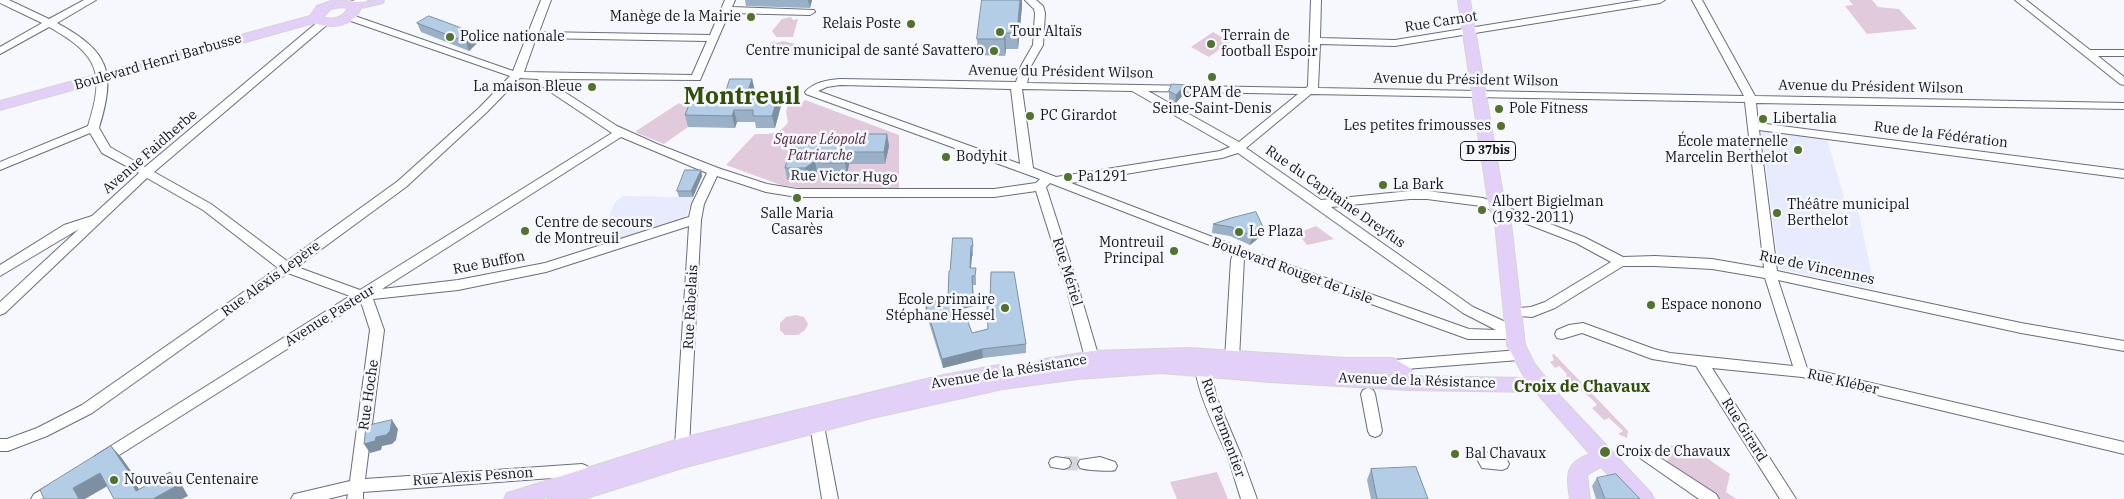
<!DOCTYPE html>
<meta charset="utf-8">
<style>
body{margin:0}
canvas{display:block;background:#f7f8fd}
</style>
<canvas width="2124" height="499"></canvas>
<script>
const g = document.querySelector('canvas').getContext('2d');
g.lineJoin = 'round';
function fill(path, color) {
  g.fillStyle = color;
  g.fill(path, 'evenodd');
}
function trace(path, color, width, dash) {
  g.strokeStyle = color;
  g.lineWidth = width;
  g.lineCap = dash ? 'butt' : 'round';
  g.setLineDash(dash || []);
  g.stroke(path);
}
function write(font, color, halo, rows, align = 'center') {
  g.font = font + ' "IBM Plex Serif",serif';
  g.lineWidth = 5;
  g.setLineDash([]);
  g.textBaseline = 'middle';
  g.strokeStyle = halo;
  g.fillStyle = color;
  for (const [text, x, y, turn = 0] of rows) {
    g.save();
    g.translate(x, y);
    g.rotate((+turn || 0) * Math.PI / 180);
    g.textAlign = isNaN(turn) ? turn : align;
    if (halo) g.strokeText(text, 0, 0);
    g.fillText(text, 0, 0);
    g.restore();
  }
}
fill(new Path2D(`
 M1761,130L1827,139L1847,208L1858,210L1875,289L1779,269Z
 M623,196L679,197H695L684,219L608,244L616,222L607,221L615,202Z`), '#e7ebfd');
fill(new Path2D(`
 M1849,0H1872L1878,7L1899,9L1917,29L1867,34L1845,6L1853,5Z
 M791,17L793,20L798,19L793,37H776L772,31L782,19Z
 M1213,32L1230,42L1209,57L1191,47Z
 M774,41L776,43L783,41L795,44L791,53L771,51L770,43Z
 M791,94L798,97L795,101L802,103L805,100L899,135V189H807L781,185L726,165L755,134C769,134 780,135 788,122L786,112Z
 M679,103L694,111L688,127L664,144L637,133L636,131Z
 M1316,226L1334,239L1307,245L1297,233Z
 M796,315L804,317L808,324L805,330L798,335H785L780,330V323L786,317Z
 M1554,354L1628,431L1627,438L1618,434L1623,431L1609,418L1604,420L1592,408L1597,405C1592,398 1585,394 1578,388L1573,389L1565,380L1567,374L1559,366L1555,368L1550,362L1554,360L1552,355Z
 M1671,445L1683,450L1691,447L1730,474L1726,492L1736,499H1718L1666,462L1672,454Z
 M1217,472L1228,499H1177L1170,482Z`), '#e1cadb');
trace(new Path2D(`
 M1064,463L1085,464`), '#d5d6db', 14, [14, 7]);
const minor = new Path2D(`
 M0,0H9L49,19L84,0H96L57,23C110,52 116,72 99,128L110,147L145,167L320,20H328V24L154,172L211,204L287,261L398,181L479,108L510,76L345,19L344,17L349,14L513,71L541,0H551L539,32L710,35L725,0H735L732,7L814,10L815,12L810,15L729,13L700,80L549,79V82L617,126L657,144L718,168L767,184L797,189H994L1036,183L1040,179L806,94L805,92C814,82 827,80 840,79L1016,82L1021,66L1033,45L1035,13L1034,9L1025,0H1036L1043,6L1045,13L1043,45L1031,66L1027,83L1306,88L1308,86L1311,0H1321L1320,38L1395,40L1642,0H1665L1660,3L1395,46L1320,44L1318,88L1744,96L1692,0H1702L1755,96L2124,103V109L1756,103L1758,123L2124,170V178L1759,130L1777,271L2021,323L2124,341V351L2021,333L1778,280L1807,368L2124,442V454L1802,377L1712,368L1796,499H1780L1696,366L1652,359L1582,333L1562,339L1557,338L1555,334L1557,330L1569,325L1583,323L1654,349L1670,353L1793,366L1765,278L1712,269L1655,266H1623L1555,308L1532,317L1507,315L1505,312L1507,309L1531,307L1545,302L1611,262L1576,243L1481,206L1427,199H1410L1331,207L1473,307L1510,324L1521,335L1519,339H1468L1244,258L1239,359L1237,363L1232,364L1227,363L1225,359L1231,260L1233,254L1050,183L1046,187L1077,283L1099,358L1097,362L1092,363L1087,362L1085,358L1065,283L1036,191L994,197H797L766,192L717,176L704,204L701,220L689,446L687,450L682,452L677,450L675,446L689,226L546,272L458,290L373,299L384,330L365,479L582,464L587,466L594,475L592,479L587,481L579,476L363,492V499H347L348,494L328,499H291L294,494L299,493L350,481L370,330L362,305L360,303L105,464L100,466L95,464L93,460L95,456L350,296L288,273L92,413L47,436L8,451H0V439H7L37,428L82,405L278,268L203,210L147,178L5,313L0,315V302L79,229L0,276V265L64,225L92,216L139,173L102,153L90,133L0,170V162L88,126C105,73 99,55 49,27L0,54V47L42,23L0,3ZM536,38L707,41L692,75L524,72ZM520,78L538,79L540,85L612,133L360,290L297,267L406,187L487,112ZM840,85L1011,89L1020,164L818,91L827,87ZM1022,89L1132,91L1230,147L1220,151L1056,177L1033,168ZM1148,91L1298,94L1239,142ZM1311,94L1745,102L1764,268L1712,259L1655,256L1623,257L1584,237L1483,198L1427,191H1410L1321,200L1246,148ZM621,137L707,173L692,204L689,217L545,263L458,280L382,289ZM1238,153L1463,313L1496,330L1469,329L1244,249L1071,183L1222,158Z
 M355,0H368L358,6H350V2Z
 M2015,0H2026L2090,50H2124V56H2098L2124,77V85L2120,84Z
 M1519,350L1524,351L1526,355L1524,359L1519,360L1393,370L1388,369L1386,365L1388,361L1393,360Z
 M1203,355L1208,356L1216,396L1241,455L1257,499H1241C1236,484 1232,469 1227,455C1219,434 1187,376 1198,356Z
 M1368,388L1373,390L1375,394L1382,431L1380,435L1375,437L1370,435L1368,431L1361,394L1363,390Z
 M818,425L823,427L825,431L838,499H822L811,431L813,427Z
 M1645,448L1716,494L1719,499H1699L1640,458L1638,454L1640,450Z
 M1483,451L1488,453L1491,458L1507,460L1509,464L1507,468L1502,470L1482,468L1476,457L1478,453Z
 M1056,457L1069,459L1071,463L1069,467L1064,469L1051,467L1049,463L1051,459Z
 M1100,457L1115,462L1117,466L1115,470C1111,472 1085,470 1080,468L1078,464L1080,460Z
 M56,482L61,483L64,488C57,499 44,499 31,499L34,494Z`);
const major = new Path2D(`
 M334,0L356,2L384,0L383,3L361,8C353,27 331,29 314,23L0,110V101L310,16L317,6ZM341,7L348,8C344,17 333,21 323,17L331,9Z
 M1458,0H1470L1505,207L1511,223L1525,345L1534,363L1561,397L1651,493L1654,499H1631L1601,467L1587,475L1590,499H1570C1566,475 1565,463 1590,454L1536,392L1408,390L1270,382L1161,373L1078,379L1003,389L872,418L682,468L584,499H548L550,496L540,499H504L507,493L514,491L682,438L943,375L999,365L1005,367L1008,372L1007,374L1039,370L1036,365L1039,360L1092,351L1188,348L1346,358H1393L1410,368L1414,376L1525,378L1507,345L1495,223L1489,207ZM1218,364L1346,372H1389L1394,375Z`);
trace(minor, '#696d82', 2);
trace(major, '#d4d5d6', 2);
fill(minor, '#fff');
fill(major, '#e2d0f8');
fill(new Path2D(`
 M745,0H812L810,8L746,6Z
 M1022,6L1018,49H1006L1005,56L978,55L977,39Z
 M417,23L478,42L469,51L421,32Z
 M752,79L755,91L753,96L782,102L775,128H756L755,122H737L735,128L688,127L685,115L708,96H724Z
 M1169,91L1184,94L1175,104L1169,100Z
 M887,134L889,146L885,164H849L847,175L824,176L817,173L808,180H787L785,168L858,143Z
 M701,170L702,176L693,197H679L677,191Z
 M1213,224L1263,227L1261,236L1250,245L1230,236L1212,233Z
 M953,238L973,246V256H972L971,268L976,277V285H973L974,306L963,309L972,333L1026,344V353L983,358L943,368L926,313L925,303L948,298Z
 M1371,469L1428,499H1371L1367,480Z
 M1597,478L1640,499H1596L1592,486Z`), '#9ab0c6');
fill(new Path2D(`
 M808,0H812L810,8Z
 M1020,0H1022V6L1018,49L1017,33Z
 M475,33L478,42L469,51L466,42Z
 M1005,33L1006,49L1005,56L1004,39Z
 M752,79L755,91L749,108L746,96Z
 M1185,85L1184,94L1175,104L1176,95Z
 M706,89L709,101L704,96Z
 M780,90L782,102L775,128L772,116Z
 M734,110L737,122L735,128L732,116Z
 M887,134L889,146L885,164L884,152Z
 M847,152L849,164L847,175L845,163Z
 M815,161L817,173L808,180L805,168Z
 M701,170L702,176L693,197L691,191Z
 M1263,227L1261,236L1250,245L1252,236Z
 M971,246L972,256L970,277V268Z
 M972,276L974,306L961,309L960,300Z
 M982,349L983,358L943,368L942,359Z
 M392,420L398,429L396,440L392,444L382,446L381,450L370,453L364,444L376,437Z
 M111,446L121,457L139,482L136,484L145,499L136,491Z
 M170,472L180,482L188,496L182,499H153Z
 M100,473L111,484L85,499H79L73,488Z`), '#7d90a1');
const building = new Path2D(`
 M982,0H1020L1017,33H1005L1004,39H977Z
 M429,16L475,33L466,42L417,23Z
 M730,79H752L746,96H766L769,90H780L772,116H753V110H734L732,116L685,115L695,89H706L704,96H724Z
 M1172,84L1185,85L1176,95L1169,91Z
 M860,134H887L884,152H847L845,163H822L815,161L805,168H785L792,142H815L823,146L833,139L848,140L858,143Z
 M685,170H701L691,191H677Z
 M1256,212L1263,227L1252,236L1231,227L1213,224L1231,218Z
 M953,238H972L973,246H971L970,268H976L975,276H972L973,297L960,300L972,333L988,329L987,308V300H990L991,272H1014L1026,344L982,349L942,359L925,303L948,298L949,271L950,270Z
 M392,420L390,431L386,435L376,437L375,441L364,444L366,426Z
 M111,446L128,471L126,473L136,491L170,472L178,485L153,499H114L100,473L73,488L79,499H44L40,490Z
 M1416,467L1428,499H1377L1371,469Z
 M1616,474L1640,499H1605L1597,478Z`);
fill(building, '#b3cde6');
trace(building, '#7d90a1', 1);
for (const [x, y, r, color] of [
 [751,17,5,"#51732b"],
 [911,24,5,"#51732b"],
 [1000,32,5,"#51732b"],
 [450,37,5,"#51732b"],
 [1211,44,5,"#51732b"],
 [994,51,5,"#51732b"],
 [1212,77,5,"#51732b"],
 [592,87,5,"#51732b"],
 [1499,109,5,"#51732b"],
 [1030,116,5,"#51732b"],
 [1763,119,5,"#51732b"],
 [1501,126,5,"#51732b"],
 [1798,150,5,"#51732b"],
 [946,157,5,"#51732b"],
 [1068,177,5,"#51732b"],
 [1383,185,5,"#51732b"],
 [797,198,5,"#51732b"],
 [1482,210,5,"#51732b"],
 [1777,213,5,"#51732b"],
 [525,231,5,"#51732b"],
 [1239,232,5,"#51732b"],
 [1174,251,5,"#51732b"],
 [1651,305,5,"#51732b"],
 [1005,308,5,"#51732b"],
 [1605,452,6,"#51732b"],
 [1455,454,5,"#51732b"],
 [114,480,5,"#51732b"]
]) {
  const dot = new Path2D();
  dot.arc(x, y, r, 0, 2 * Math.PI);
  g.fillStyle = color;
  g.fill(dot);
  trace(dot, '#f7f8fd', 2);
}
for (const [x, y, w] of [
 [1488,151,55]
]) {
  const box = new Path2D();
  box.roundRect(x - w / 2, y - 9.5, w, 19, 4);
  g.fillStyle = '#f7f8fd';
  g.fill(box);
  trace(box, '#12131b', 1);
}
write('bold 12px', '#12131b', null, [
 ["D 37bis",1488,151]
]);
write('14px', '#12131b', '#f7f8fd', [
 ["Manège de la Mairie",741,17,"right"],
 ["Relais Poste",901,24,"right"],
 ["Tour Altaïs",1010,32],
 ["Terrain de",1221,36],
 ["football Espoir",1221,52],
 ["Police nationale",460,37],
 ["Centre municipal de santé Savattero",984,51,"right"],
 ["La maison Bleue",582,87,"right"],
 ["CPAM de",1212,93,"center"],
 ["Seine-Saint-Denis",1212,109,"center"],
 ["Pole Fitness",1509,109],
 ["PC Girardot",1040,116],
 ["Libertalia",1773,119],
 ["Les petites frimousses",1491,126,"right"],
 ["École maternelle",1788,142,"right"],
 ["Marcelin Berthelot",1788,158,"right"],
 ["Bodyhit",956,157],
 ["Pa1291",1078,177],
 ["La Bark",1393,185],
 ["Albert Bigielman",1492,202],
 ["(1932-2011)",1492,218],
 ["Théâtre municipal",1787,205],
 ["Berthelot",1787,221],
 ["Salle Maria",797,214,"center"],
 ["Casarès",797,230,"center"],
 ["Centre de secours",535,223],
 ["de Montreuil",535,239],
 ["Le Plaza",1249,232],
 ["Montreuil",1164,243,"right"],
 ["Principal",1164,259,"right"],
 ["Ecole primaire",995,300,"right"],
 ["Stéphane Hessel",995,316,"right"],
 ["Espace nonono",1661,305],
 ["Croix de Chavaux",1616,452],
 ["Bal Chavaux",1465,454],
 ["Nouveau Centenaire",124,480]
], 'left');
write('14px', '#12131b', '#f7f8fd', [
 ["Rue Carnot",1441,22,-9],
 ["Boulevard Henri Barbusse",158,62,-16],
 ["Avenue du Président Wilson",1061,72,1],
 ["Avenue du Président Wilson",1466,80,1],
 ["Avenue du Président Wilson",1871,87,1],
 ["Rue de la Fédération",1941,135,7],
 ["Avenue Faidherbe",150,152,-41],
 ["Rue Victor Hugo",844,177,1],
 ["Rue du Capitaine Dreyfus",1335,197,35],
 ["Rue Buffon",489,263,-11],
 ["Rue de Vincennes",1817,268,12],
 ["Boulevard Rouget de Lisle",1292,271,20],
 ["Rue Mériel",1067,272,73],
 ["Rue Alexis Lepère",271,279,-36],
 ["Rue Rabelais",691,307,-87],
 ["Avenue Pasteur",330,316,-32],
 ["Avenue de la Résistance",1009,372,-9],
 ["Avenue de la Résistance",1417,381,2],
 ["Rue Kléber",1843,382,13],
 ["Rue Hoche",369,395,-82],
 ["Rue Parmentier",1223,428,70],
 ["Rue Girard",1744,430,58],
 ["Rue Alexis Pesnon",473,477,-4]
]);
write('italic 14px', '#522b4b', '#f7f8fd', [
 ["Square Léopold",820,140],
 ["Patriarche",820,156]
]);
write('bold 16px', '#324f08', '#f7f8fd', [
 ["Croix de Chavaux",1582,387]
]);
write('bold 24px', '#324f08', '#f7f8fd', [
 ["Montreuil",742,97]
]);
</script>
